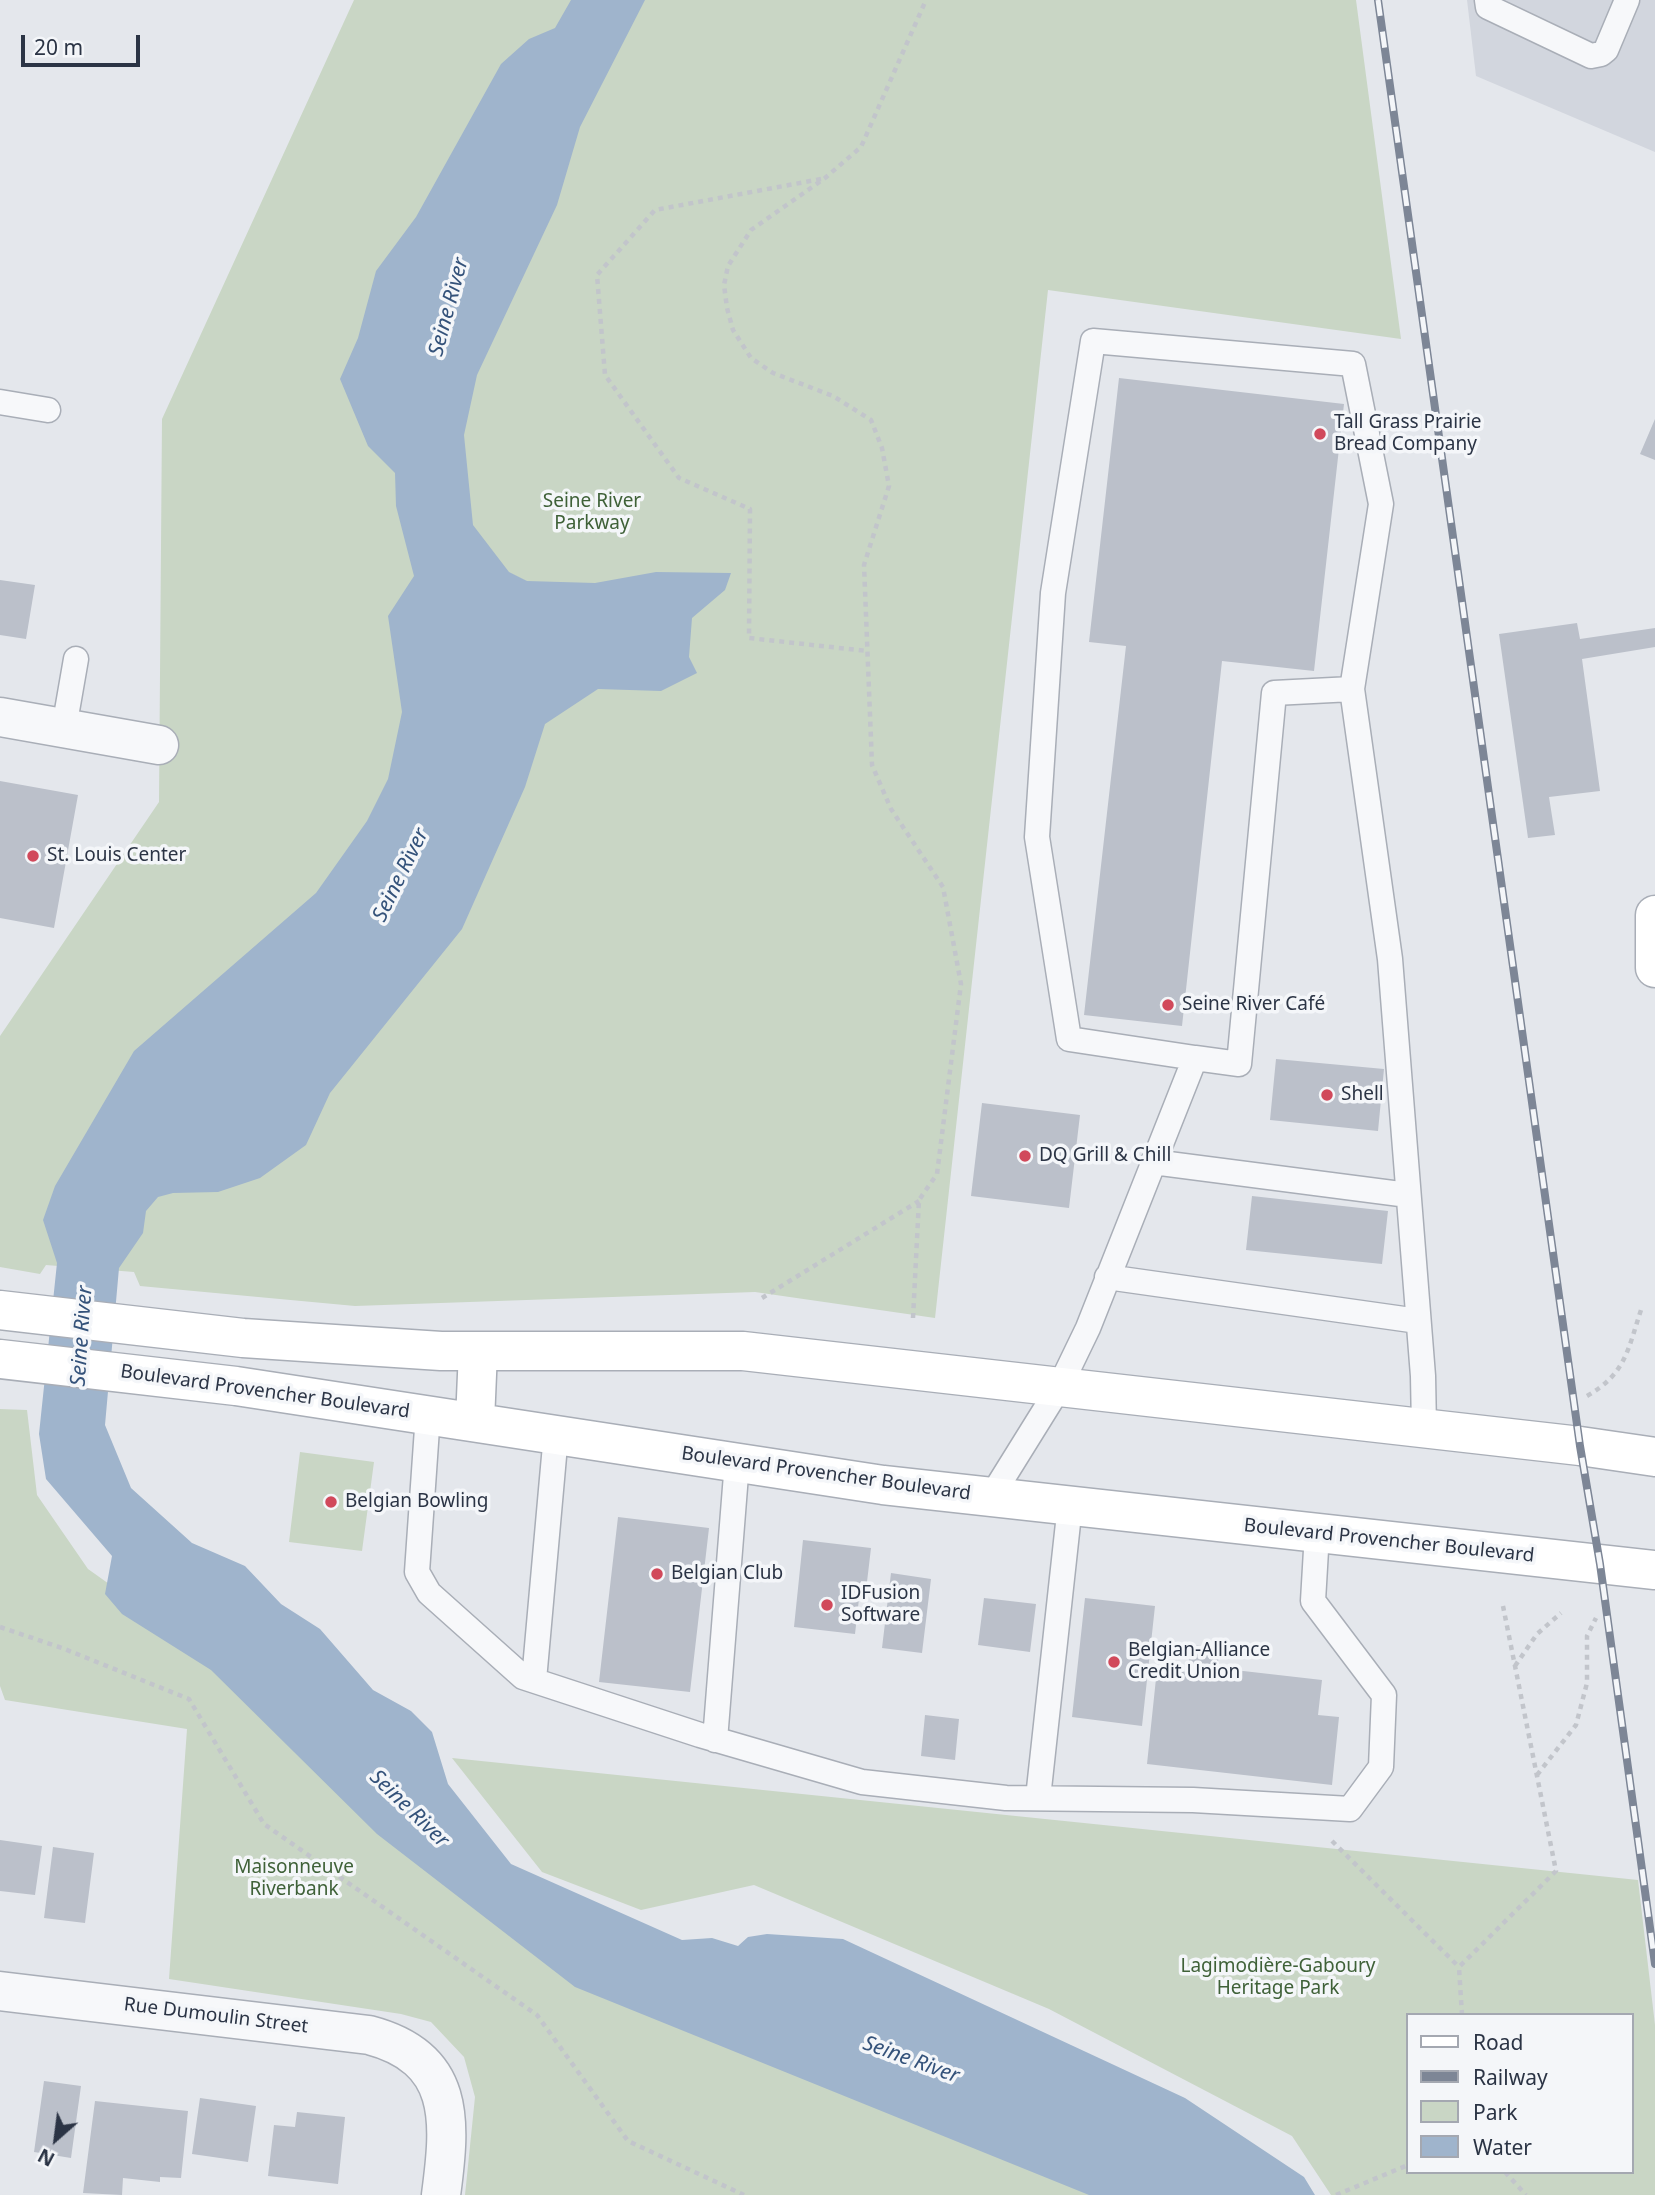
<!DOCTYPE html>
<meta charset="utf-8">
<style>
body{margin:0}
#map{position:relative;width:1655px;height:2195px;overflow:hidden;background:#e4e7ec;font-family:"Noto Sans",sans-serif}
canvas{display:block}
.legend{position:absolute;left:1406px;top:2013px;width:228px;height:161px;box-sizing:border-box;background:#f4f6f9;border:2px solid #a4a8b1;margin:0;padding:9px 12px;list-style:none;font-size:21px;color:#2b3445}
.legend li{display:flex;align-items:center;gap:14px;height:35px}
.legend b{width:35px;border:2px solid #a4a8b1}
.north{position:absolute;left:21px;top:2104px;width:70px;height:70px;-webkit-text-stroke:5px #f4f6f9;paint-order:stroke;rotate:208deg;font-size:19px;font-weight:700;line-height:28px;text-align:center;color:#2b3445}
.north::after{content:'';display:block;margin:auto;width:24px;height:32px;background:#2b3445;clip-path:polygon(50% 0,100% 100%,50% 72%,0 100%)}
.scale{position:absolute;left:21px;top:35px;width:119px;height:32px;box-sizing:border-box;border:4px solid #2b3445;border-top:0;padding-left:9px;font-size:21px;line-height:24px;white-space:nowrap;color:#2b3445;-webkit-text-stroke:5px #f4f6f9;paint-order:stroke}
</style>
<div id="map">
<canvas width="1655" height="2195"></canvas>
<ul class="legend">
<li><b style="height:9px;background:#fff"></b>Road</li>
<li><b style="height:9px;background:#7d8696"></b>Railway</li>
<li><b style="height:19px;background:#c9d6c5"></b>Park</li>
<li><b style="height:19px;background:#9fb4cc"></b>Water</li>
</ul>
<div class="north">N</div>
<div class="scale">20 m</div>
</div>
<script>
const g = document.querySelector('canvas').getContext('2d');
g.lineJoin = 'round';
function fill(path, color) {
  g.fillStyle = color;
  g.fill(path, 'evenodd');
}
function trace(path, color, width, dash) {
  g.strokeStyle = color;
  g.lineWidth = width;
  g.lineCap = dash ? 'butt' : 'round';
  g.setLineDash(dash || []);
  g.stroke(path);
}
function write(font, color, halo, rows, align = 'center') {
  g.font = font + ' "Noto Sans",sans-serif';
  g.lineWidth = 7;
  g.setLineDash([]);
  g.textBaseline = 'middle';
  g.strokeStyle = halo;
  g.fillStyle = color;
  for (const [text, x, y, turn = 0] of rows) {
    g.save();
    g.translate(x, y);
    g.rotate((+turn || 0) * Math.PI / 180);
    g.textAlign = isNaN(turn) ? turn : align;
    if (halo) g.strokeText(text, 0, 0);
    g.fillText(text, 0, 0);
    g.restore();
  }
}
fill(new Path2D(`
 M1467,0H1655V152L1476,76Z`), '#d2d6de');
fill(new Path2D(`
 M354,0H1356L1401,339L1048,290L935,1318L755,1292L355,1306L140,1286L134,1272L46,1265L40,1274L0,1267V1036L159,802L162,419Z
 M0,1409L27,1410L37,1495L88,1569L202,1650L589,1972L1143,2195H465L475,2097L464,2057L431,2022L401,2014L169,1979L187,1729L5,1700L0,1686Z
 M300,1452L374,1462L362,1551L289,1542Z
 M452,1758L1638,1880L1655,2025V2195H1331L1292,2136L1049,2009L754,1885L641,1910L542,1872ZM1408,2015H1632V2172H1408Z`), '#c9d6c5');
fill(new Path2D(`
 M571,0H645L580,127L557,205L477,375L464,435L473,525L509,572L527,581L595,583L656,572L731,573L725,590L692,618L689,657L697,673L661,691L598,689L545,724L525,787L462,929L330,1093L306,1145L260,1178L218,1192L173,1193L158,1197L146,1211L143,1233L119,1268L105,1425L131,1488L192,1543L245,1566L281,1604L320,1629L373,1690L411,1711L432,1732L448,1784L511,1864L682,1940L712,1938L738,1946L748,1937L767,1934L843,1939L1185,2098L1304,2177L1315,2195H1089L575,1987L377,1834L211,1670L122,1614L105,1594L112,1556L46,1479L39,1434L57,1263L43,1220L55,1186L134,1051L316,893L367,821L388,779L402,712L388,616L414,576L396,506L395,473L368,446L340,379L358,338L376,271L416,217L501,64L529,39L555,28Z`), '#9fb4cc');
fill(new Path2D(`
 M1119,378L1344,404L1314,671L1222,661L1182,1026L1084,1015L1126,646L1089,642Z
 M1655,419V460L1640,454Z
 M0,580L35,585L26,639L0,635Z
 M1577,623L1580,639L1655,628V647L1582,659L1600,791L1549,797L1555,835L1528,838L1499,634Z
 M0,781L78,795L54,928L0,918Z
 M1276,1059L1384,1069L1378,1131L1270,1120Z
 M982,1103L1080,1115L1069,1208L971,1196Z
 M1252,1196L1388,1211L1382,1264L1246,1250Z
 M618,1517L709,1528L690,1692L599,1682Z
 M803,1540L871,1548L867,1582L861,1581L855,1634L794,1627Z
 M891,1573L931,1579L922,1653L882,1648Z
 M984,1598L1036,1604L1030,1652L978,1645Z
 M1085,1598L1155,1606L1142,1726L1072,1717Z
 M1191,1645L1220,1648L1217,1668L1322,1680L1318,1715L1339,1717L1332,1785L1147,1764L1157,1669L1188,1672Z
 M925,1715L959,1719L955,1760L921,1756Z
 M0,1840L42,1846L35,1895L0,1891Z
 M53,1847L94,1853L85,1923L44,1918Z
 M44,2081L81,2086L71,2158L34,2152Z
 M200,2098L256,2106L248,2162L192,2154Z
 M95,2101L188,2111L181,2178L160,2177V2182L123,2178L122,2195L83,2193Z
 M297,2112L345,2117L338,2184L268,2176L274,2125L295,2127Z`), '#bbc0ca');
const lane = new Path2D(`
 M1487,0L1488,7L1591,56L1601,54L1606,50L1627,0
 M0,402L48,410
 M64,728L76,659
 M1195,1058L1069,1039L1037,837L1053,593L1093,341L1353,364L1381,504L1352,689
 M1153,1162L1408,1195
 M1107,1277L1418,1321
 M428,1414L417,1572L429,1593L523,1677L700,1735L862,1782L1006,1798L1193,1800L1350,1809L1381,1767L1384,1695L1313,1601L1317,1533
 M991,1497L1060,1386L1088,1328L1195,1058L1239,1064L1274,693L1352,689L1390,959L1423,1376L1424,1428
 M534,1680L556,1434
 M715,1740L737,1462
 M1038,1798L1070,1505`);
const street = new Path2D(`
 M0,717L159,745
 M0,1991L369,2035C456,2058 451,2120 441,2195`);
const secondary = new Path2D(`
 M1655,915V968
 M0,1310L243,1338L441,1351H743L1580,1446L1655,1457
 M0,1359L236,1386L883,1485L1655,1570
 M475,1421L478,1351`);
trace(lane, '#a9aeb7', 27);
trace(street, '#a9aeb7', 41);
trace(secondary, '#a9aeb7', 41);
trace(new Path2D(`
 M821,179L655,210L597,275L605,375L679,478L750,509L749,638L867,651
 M762,1298L919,1201
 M913,1318L919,1200L937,1174L961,984L943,887L891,809L872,765L864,565L889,486L882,448L871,420L833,396L773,373L751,358L733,330L727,308L724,285L728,266L751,230L825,178L861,147L926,0
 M1587,1396C1627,1373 1628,1348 1642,1307
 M0,1627L62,1648L189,1699L264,1824L537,2015L628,2141L744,2195
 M1515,1666L1537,1634L1561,1613
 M1537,1775L1576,1725L1587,1683V1636L1596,1618
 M1332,1841L1459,1967
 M1462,2015L1459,1967L1556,1871L1503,1606
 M1505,2172L1526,2195
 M1336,2195L1408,2165`), '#c2c5cb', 4.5, [5, 5]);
trace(lane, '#f7f8fa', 24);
trace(street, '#f7f8fa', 38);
trace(secondary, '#fff', 38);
const rail = new Path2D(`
 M1378,0L1580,1446L1600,1564L1655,1964`);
trace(rail, '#7d8696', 8);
trace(rail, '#f4f6f9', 5, [16]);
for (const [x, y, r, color] of [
 [1320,434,7,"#d1495b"],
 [33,856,7,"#d1495b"],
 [1168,1005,7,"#d1495b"],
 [1327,1095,7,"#d1495b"],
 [1025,1156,7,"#d1495b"],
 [331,1502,7,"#d1495b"],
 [657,1574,7,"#d1495b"],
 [827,1605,7,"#d1495b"],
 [1114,1662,7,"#d1495b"]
]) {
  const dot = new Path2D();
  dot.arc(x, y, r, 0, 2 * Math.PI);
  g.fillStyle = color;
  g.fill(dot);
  trace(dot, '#f4f6f9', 2.5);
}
write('19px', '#2b3445', '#f4f6f9', [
 ["Tall Grass Prairie",1334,423],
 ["Bread Company",1334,445],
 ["St. Louis Center",47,856],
 ["Seine River Café",1182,1005],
 ["Shell",1341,1095],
 ["DQ Grill & Chill",1039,1156],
 ["Belgian Bowling",345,1502],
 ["Belgian Club",671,1574],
 ["IDFusion",841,1594],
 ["Software",841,1616],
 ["Belgian-Alliance",1128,1651],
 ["Credit Union",1128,1673]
], 'left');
write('19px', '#3f6138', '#f4f6f9', [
 ["Seine River",592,502],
 ["Parkway",592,524],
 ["Maisonneuve",294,1868],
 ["Riverbank",294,1890],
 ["Lagimodière-Gaboury",1278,1967],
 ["Heritage Park",1278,1989]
]);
write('19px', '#2b3445', '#f4f6f9', [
 ["Boulevard Provencher Boulevard",265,1392,8],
 ["Boulevard Provencher Boulevard",826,1474,8],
 ["Boulevard Provencher Boulevard",1389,1541,6],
 ["Rue Dumoulin Street",216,2016,7]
]);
write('italic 21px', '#34527a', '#f4f6f9', [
 ["Seine River",449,307,-75],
 ["Seine River",401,875,-64],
 ["Seine River",82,1336,-86],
 ["Seine River",409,1809,44],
 ["Seine River",911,2060,20]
]);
</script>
